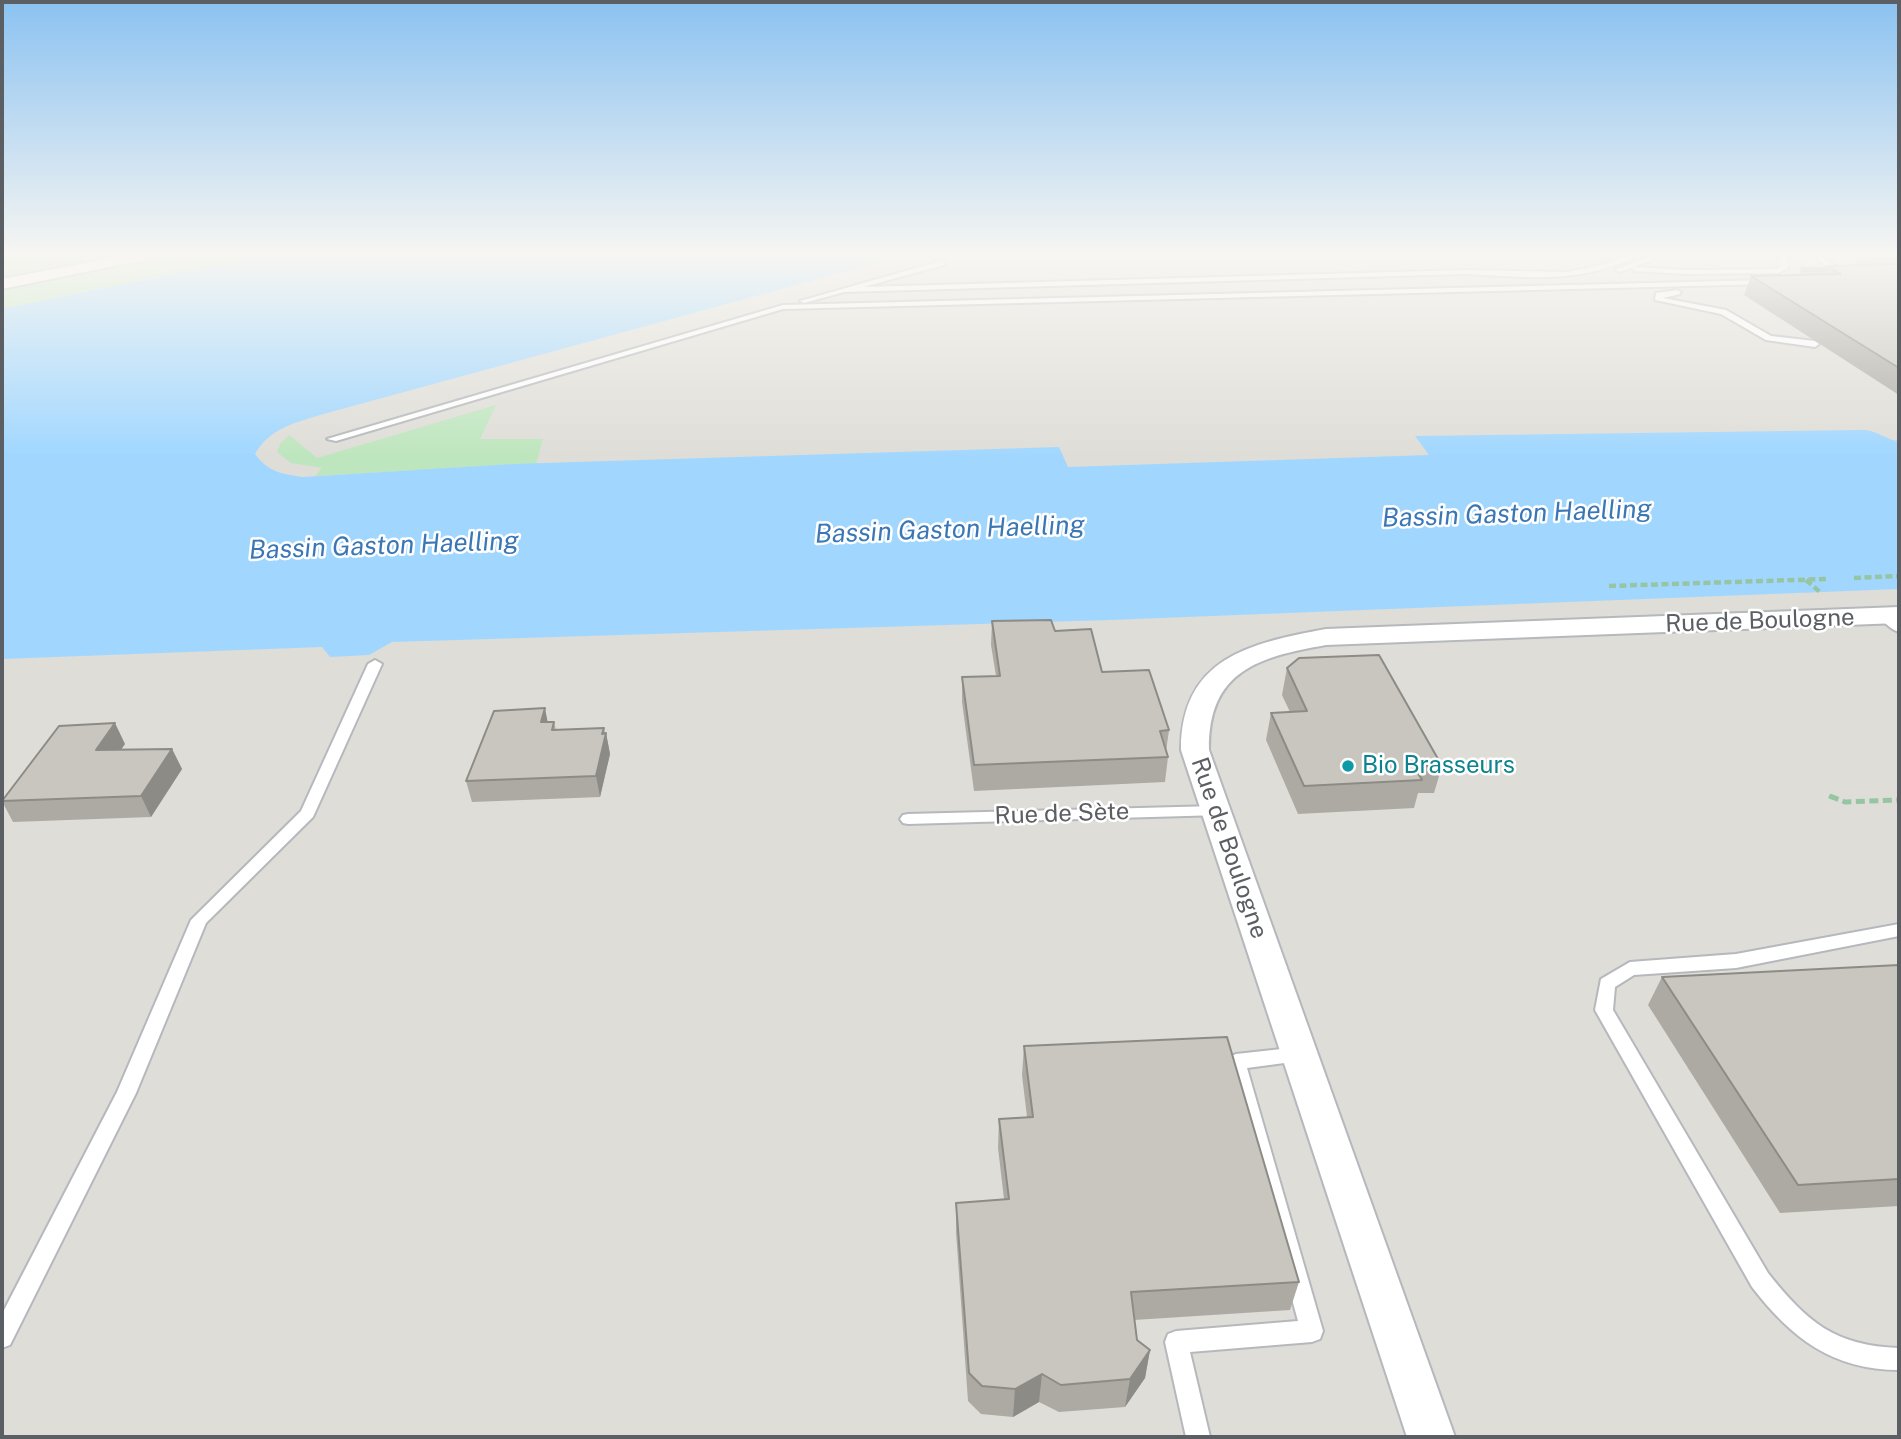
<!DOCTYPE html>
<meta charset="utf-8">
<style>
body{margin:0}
#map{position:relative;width:1901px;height:1439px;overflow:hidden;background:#eeebe2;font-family:"Public Sans",sans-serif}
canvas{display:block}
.frame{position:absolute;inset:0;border:4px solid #5b5f64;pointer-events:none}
</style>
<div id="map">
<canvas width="1901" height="1439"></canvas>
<div class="frame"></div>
</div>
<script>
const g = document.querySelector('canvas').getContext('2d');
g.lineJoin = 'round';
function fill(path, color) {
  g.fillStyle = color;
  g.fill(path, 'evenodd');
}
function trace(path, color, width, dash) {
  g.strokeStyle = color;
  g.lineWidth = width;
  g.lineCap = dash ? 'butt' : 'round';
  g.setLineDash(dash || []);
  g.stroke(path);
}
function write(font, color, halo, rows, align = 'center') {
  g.font = font + ' "Public Sans",sans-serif';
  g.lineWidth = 5;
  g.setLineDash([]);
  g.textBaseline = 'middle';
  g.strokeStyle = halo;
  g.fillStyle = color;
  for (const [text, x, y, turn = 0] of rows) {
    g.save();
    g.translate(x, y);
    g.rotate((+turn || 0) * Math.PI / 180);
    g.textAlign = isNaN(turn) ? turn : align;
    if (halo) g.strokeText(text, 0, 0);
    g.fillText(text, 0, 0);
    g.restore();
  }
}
fill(new Path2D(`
 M788,255H1899V1437H2V438Z`), '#dfddd7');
fill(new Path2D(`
 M2,255H155L2,284Z
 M175,255H261L2,309V289Z
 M496,405L480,439H543L536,464L315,476L322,468L291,463L277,452L280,444L289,435L317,458Z`), '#bee6be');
fill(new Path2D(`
 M261,255H906L320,415C294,423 269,429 255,454C268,472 282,474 303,477L512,464L1059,447L1068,467L1429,455L1415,436L1864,430C1879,431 1888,441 1899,441V589L1110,620L392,642L369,655L330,657L322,647L2,659V309Z`), '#a1d7ff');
const lane = new Path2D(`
 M1629,255H1632V259C1572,284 1528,277 1465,274L844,292L804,303L800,301L941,261H944V265L863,287L1465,270L1568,272L1605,264Z
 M1779,255H1787L1788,268L1778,273L1684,274L1635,271L1632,268L1619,272L1615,270L1650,256L1654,258L1653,260L1633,267L1684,270L1777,269L1780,267Z
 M1810,255H1819L1851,275L1844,277Z
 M1767,280L1771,282L1770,284L783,309L336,441L327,439L783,305Z
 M1677,290L1681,292L1680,294L1663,298L1726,310L1771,336L1815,341L1819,344L1815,347L1766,340L1721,314L1655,300L1656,293Z
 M1885,612L1899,622V632C1892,630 1883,622 1879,616L1881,613Z
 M375,660L382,664L313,817L206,923L136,1093L10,1345L2,1348V1314L117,1092L191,920L301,811L368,664Z
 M1216,806L1224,811L1221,815L908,824L903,823L900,819L903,815L908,814Z
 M1899,924V936L1736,968L1634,975L1615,987L1613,1010L1768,1273C1807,1322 1835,1346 1899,1348V1370C1833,1370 1791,1338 1752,1287L1595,1010L1601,979L1630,962L1736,954Z
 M1300,1047L1307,1050L1309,1055L1307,1060L1247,1068L1323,1331L1320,1339L1312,1342L1190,1352L1210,1437H1186L1165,1342L1168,1334L1176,1331L1298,1321L1227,1062L1229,1057L1236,1054Z`);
const street = new Path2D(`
 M127,255H155L148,259L2,289V279Z
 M1899,607V623L1326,645C1258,657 1208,671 1209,750L1455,1437H1407L1181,750C1181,658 1250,643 1326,629Z`);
trace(lane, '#b5b8bd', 4);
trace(street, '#b5b8bd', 4);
trace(new Path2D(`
 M162,264L209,255`), '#96c5a3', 2.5, [4.5, 2]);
trace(new Path2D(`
 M1854,578L1899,576
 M1806,580L1820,592
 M1609,586L1826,579
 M1829,796L1834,798`), '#96c5a3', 4.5, [7, 3.5]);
trace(new Path2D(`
 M1830,796L1845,802L1899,800`), '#96c5a3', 5, [9, 4.5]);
fill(lane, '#fff');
fill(street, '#fff');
fill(new Path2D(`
 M1860,255H1899V395L1744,295L1751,276L1803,275L1799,273L1801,268L1855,265Z
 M992,621L1055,631L1169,730L1166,752L1168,757L1165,782L974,791L962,702V677L996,676L991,645Z
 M1287,668L1442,766L1434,793H1418L1414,808L1298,814L1266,740L1271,713L1290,712L1282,695Z
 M548,722H554L556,730L606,733L610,754L600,797L472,802L466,781Z
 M125,744L121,749H172L182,769L151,817L13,822L2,801Z
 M1899,965V1206L1780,1213L1648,1005L1662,977Z
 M1024,1046L1299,1282L1290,1310L1134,1320L1137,1340L1150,1350L1145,1378L1125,1407L1059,1412L1039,1402L1013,1417L981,1414L968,1401L956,1232V1203L1004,1199L998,1148L999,1119L1027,1117L1022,1075Z`), '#adaaa4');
fill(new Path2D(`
 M545,708L549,729L541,722Z
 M115,723L125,744L106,771L96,750Z
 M604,728L605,736L606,733L610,754L600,797L596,776Z
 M172,749L182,769L151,817L141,796Z
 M1150,1350L1145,1378L1125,1407L1130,1379Z
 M1042,1374L1039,1402L1013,1417L1015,1389Z`), '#8d8b86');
const building = new Path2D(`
 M1899,264V368L1751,276L1841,274L1827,266Z
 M1801,268H1827L1826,270L1805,271Z
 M1051,620L1055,631L1091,629L1102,672L1149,670L1169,730L1160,731L1168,757L974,765L962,677L1000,676L992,621Z
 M1379,655L1442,766H1414L1422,780L1304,786L1271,713L1307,711L1287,668L1299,658Z
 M545,708L541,722H554L552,730L604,728L602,734L606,733L596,776L466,781L494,711Z
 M115,723L96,750L172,749L141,796L2,801L59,726Z
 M1899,965V1179L1798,1185L1662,977Z
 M1227,1037L1299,1282L1131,1292L1137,1340L1150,1350L1130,1379L1061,1385L1042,1374L1015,1389L982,1386L969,1373L956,1203L1009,1199L999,1119L1033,1117L1024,1046Z`);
fill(building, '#c9c6bf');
trace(building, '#8d8b86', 2);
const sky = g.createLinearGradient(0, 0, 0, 456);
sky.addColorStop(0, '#8bc2f1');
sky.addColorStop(0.56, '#f7f6f2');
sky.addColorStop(1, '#f7f6f200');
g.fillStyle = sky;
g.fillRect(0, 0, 1901, 456);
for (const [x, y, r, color] of [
 [1348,766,7,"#0f9aa8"]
]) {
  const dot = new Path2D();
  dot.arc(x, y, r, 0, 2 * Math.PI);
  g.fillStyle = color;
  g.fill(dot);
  trace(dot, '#fff', 2.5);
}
write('24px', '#5b5f64', '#fff', [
 ["Rue de Boulogne",1760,621,-2],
 ["Rue de Sète",1062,814,-2],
 ["Rue de Boulogne",1229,848,71]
]);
write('24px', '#0d838f', '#fff', [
 ["Bio Brasseurs",1362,766]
], 'left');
write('italic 26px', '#3b77b4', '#fff', [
 ["Bassin Gaston Haelling",1517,514,-2],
 ["Bassin Gaston Haelling",950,530,-2],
 ["Bassin Gaston Haelling",384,546,-2]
]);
</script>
